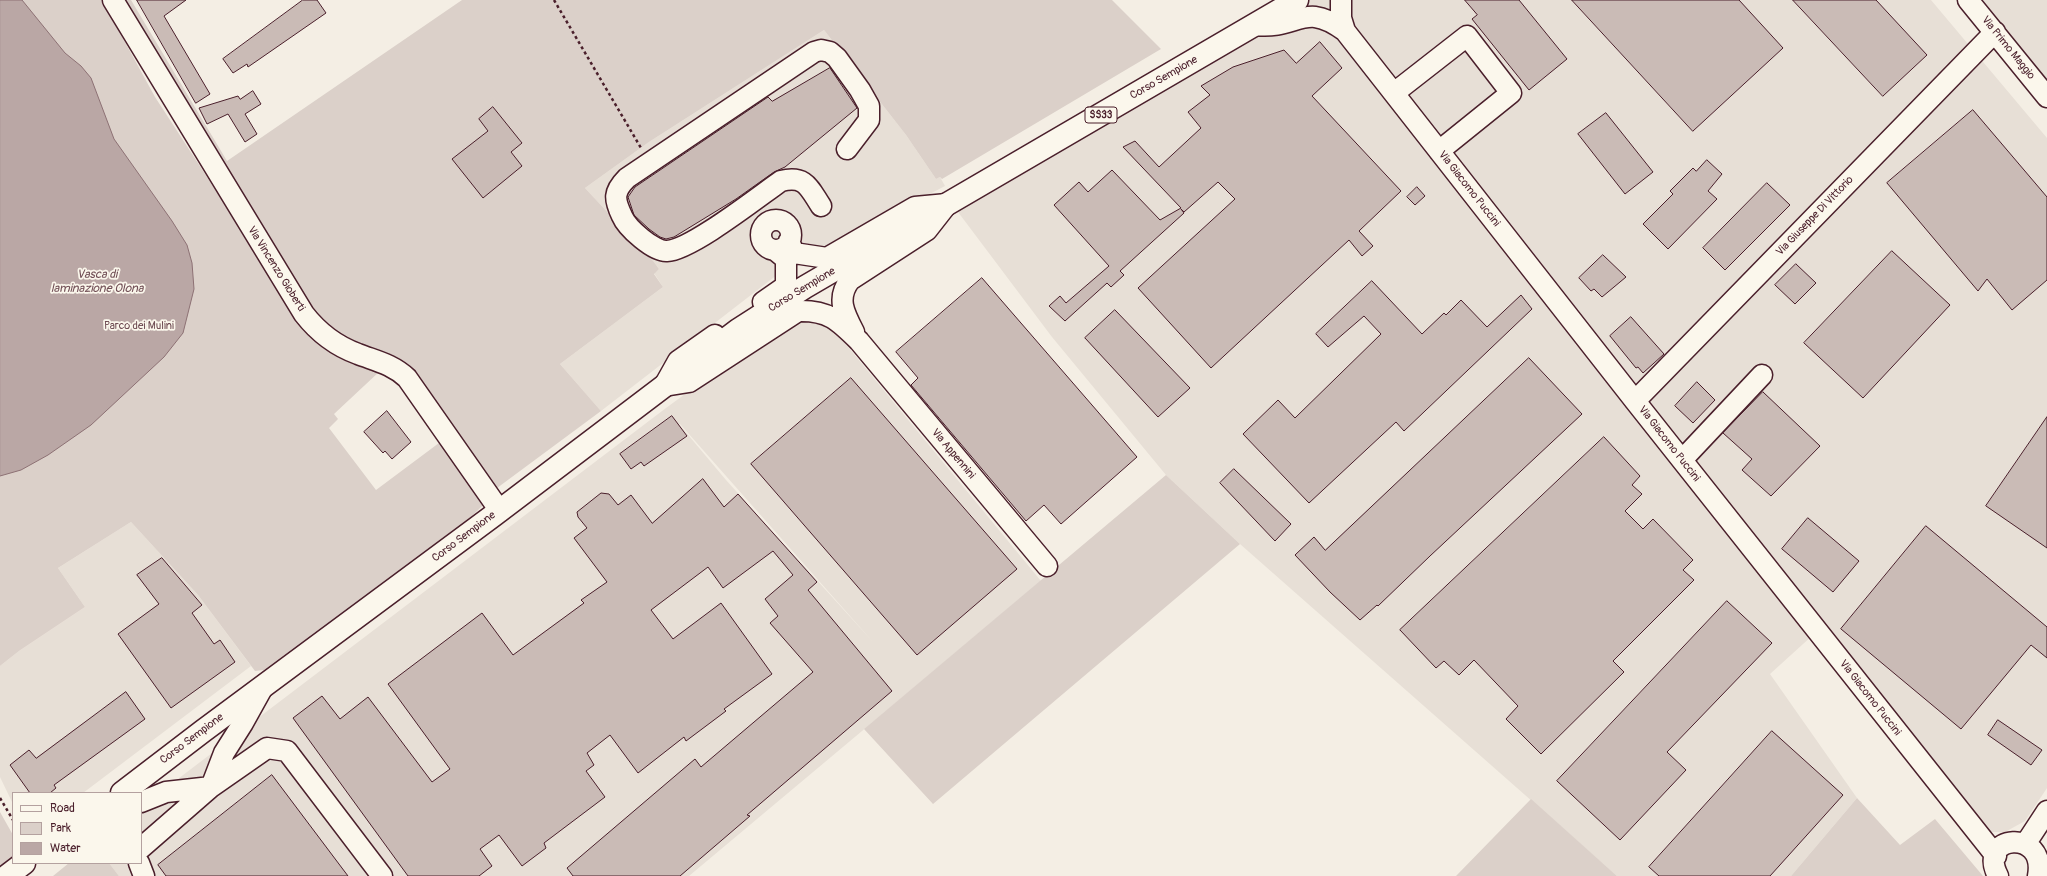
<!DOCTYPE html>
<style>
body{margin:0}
#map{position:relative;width:2047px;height:876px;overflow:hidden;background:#f4eee4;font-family:Pangolin,sans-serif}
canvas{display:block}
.legend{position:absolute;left:12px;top:792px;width:130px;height:72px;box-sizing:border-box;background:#fbf7ec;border:1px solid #b4a19f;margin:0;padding:5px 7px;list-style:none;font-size:12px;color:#4a1f2b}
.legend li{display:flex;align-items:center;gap:8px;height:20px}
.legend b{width:20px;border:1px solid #b4a19f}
</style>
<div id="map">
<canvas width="2047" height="876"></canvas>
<ul class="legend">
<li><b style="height:5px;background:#fbf7ec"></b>Road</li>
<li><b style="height:11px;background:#dbd0c9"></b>Park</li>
<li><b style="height:11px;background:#baa7a5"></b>Water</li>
</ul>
</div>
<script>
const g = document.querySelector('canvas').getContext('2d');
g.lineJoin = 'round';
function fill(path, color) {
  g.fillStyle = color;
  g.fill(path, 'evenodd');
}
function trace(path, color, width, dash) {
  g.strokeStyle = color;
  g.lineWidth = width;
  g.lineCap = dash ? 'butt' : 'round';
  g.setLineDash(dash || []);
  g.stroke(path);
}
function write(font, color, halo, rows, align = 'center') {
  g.font = font + ' Pangolin,sans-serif';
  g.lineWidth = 3.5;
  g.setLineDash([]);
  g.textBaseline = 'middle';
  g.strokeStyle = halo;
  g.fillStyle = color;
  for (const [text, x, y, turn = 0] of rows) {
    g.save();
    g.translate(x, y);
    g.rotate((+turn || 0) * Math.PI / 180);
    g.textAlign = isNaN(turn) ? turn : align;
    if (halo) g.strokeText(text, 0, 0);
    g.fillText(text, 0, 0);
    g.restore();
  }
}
fill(new Path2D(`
 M1300,0H1931L2047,138V788L2025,821L2005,832H1988L1824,625L1770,674L1857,798L1791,876H1617L1240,544L1166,475L1052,337L952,204Z
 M1971,0H2047V93Z
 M824,30L906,135L936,179L940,177L945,186L782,271L601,411L560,364L663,287L654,273L659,269L654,262L585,188L649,142Z
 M811,302L1041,581L689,876H119L109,863H141V807L666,408ZM679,424H680L873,642L726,480Z
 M131,522L198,595L251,666L83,793H13V804L0,777V666L19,651L85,607L58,568Z`), '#e7dfd6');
fill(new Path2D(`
 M0,0H102L155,97L302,323L380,371L334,414L338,419L329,428L376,490L443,440L484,504L472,516L264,670L255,671L198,595L131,522L58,568L85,607L19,651L0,666Z
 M117,0H131L227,161L462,0H1112L1161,49L942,179L940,177L936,179L906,135L824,30L649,142L585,188L654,262L659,269L654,274L663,287L560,364L601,411L493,491L402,361L327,330L186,112Z
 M1166,475L1240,544L933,804L864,729Z
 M1857,798L1900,845L1935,819L1983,876H1791Z
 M1531,799L1617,876H1456Z
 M0,812L13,835V858L0,867Z
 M69,863H109L119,876H53Z`), '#dbd0c9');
const water = new Path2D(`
 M0,0H22L65,53L81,66L91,78L114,139L172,221L187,245L192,263L194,289L183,333L164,357L91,425L48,455L21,470L0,476Z`);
fill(water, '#baa7a5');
trace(water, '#8d7174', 1);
const building = new Path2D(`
 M137,0H186L164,16L210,94L196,103Z
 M303,0H317L326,13L248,67L247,64L233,73L223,59Z
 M1465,0H1519L1567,59L1529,90L1472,19L1477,15Z
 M1572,0H1739L1783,48L1693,131Z
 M1793,0H1876L1927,55L1883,96Z
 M1320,42L1342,68L1312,96L1401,191L1359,231L1373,246L1362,256L1349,240L1211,368L1138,288L1235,199L1218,182L1184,212L1181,209L1184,213L1120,271L1124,275L1111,287L1107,283L1065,321L1049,306L1060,296L1066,303L1109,266L1054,205L1079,182L1088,192L1112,170L1160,220L1181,208L1123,147L1135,141L1159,167L1201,128L1188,112L1210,95L1201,86L1233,67L1284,50L1296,63Z
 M830,68L857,108L785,167L774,172L736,199L674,237L666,239L660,237L649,229L634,215L628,197L635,187L768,97L772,101Z
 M253,91L261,104L245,114L257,134L245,142L228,114L207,124L199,108L238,96L240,99Z
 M493,107L522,143L511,152L522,166L483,198L452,159L488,131L479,119Z
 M1973,110L2047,197V280L2012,310L1987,279L1978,291L1887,183Z
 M1606,113L1653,172L1625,194L1578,134Z
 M1707,160L1722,174L1708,191L1717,199L1668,249L1643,224L1673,194L1670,191L1693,168L1696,171Z
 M1767,183L1790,205L1725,270L1703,248Z
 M1417,187L1425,196L1415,205L1407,197Z
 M1892,251L1950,305L1863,398L1804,343Z
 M1603,255L1626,277L1602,297L1594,289L1591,291L1579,278Z
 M1796,264L1816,283L1795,304L1775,285Z
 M982,278L1137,457L1061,524L1044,505L1026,521L911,385L918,378L896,352Z
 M1372,281L1422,334L1444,313L1446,315L1461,300L1487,327L1521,295L1532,309L1404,431L1396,422L1309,503L1243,434L1278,400L1295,418L1381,334L1364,316L1328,347L1316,334Z
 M1115,310L1190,388L1158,417L1085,338Z
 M1631,317L1664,354L1643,373L1638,367L1636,368L1610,336Z
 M1529,358L1582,414L1430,556L1378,606L1377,605L1360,620L1330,592L1295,555L1314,537L1325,550Z
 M851,378L1017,569L917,655L751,464Z
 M1697,382L1715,400L1693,423L1675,406Z
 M1763,392L1820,446L1771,496L1742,470L1752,459L1723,433Z
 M387,411L411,442L392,459L385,451L383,453L364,432Z
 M672,416L687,436L644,466L641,462L631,469L620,454Z
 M2047,417V548L1986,506Z
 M1604,437L1640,476L1632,485L1642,494L1625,511L1643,529L1653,519L1693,560L1683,570L1694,580L1613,661L1624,672L1541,754L1506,719L1518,706L1474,660L1459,675L1444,661L1436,668L1400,630Z
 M1234,469L1291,524L1275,541L1220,483Z
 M703,479L724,507L738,494L817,582L808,590L892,691L747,815L750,816L680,876H573L567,868L695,759L701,767L813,672L770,623L778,616L765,599L793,575L773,551L723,588L708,567L651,610L673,639L721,603L772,674L724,709L726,711L686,741L684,737L638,773L610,735L587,753L594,765L586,771L605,797L544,843L546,848L522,866L499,835L480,849L492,866L479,876H408L293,718L322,696L340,719L368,697L432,782L450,769L388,684L482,613L513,655L584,603L581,600L607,582L574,538L587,528L578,517L577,512L601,493L609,494L618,505L631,495L652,523Z
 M1808,518L1859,561L1833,592L1782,549Z
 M1926,526L2047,627V658L2031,645L1961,729L1841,629Z
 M162,558L202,605L192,613L214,644L220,640L235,662L171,708L118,634L159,604L137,575Z
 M1727,601L1772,643L1667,752L1686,770L1620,840L1557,781Z
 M126,692L145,719L54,785L56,788L50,793H30L10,765L29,750L36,758Z
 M1998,720L2042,750L2031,765L1988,735Z
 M1772,731L1843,795L1770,876H1659L1649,867Z
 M272,775L348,876H166L158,865Z`);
fill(building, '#cabbb6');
trace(building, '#4a1f2b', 1);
const minor = new Path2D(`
 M113,0L304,314C318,332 336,346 358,354C376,361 392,364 407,378L500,511
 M1341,0V18L1345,31
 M1968,0L2047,97
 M1255,25C1299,30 1303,0 1345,31L1635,401L1996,856
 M1394,93L1467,36L1511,93L1439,151
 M821,206C809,188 806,175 781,181C758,197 691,250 667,251C654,252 627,228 622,216C614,199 613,192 627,178L814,52L821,50L830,52L837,58L860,90L869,106V120L847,149
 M761 235a15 15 0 1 1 30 0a15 15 0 1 1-30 0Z
 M789,241L794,253L827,258L915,207L947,204
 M763,302L786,286V259L775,250
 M854,332C844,313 836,298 850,280L927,230L945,207
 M664,386L689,382L798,311C828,310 838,320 859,341L1047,566
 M664,386L678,361L715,335
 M1635,401L1995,32
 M1682,460L1762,375
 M141,802L166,792L211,787L224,753L243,723L263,687
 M2026,843L2047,811
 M141,848L211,787L267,748L287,751L382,876
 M139,863L144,876
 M1998,876C1976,834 2047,828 2038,876`);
const major = new Path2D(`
 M122,793L203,731L494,515L738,330L805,287L1297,0
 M7,876L24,863`);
trace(minor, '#4a1f2b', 23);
trace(major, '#4a1f2b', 25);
trace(new Path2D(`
 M554,0L641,148
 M0,798L13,820`), '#4a1f2b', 2.5, [3, 3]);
trace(minor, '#fbf7ec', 20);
trace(major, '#fbf7ec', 22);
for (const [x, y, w] of [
 [1101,115,32]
]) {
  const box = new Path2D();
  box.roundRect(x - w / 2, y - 8, w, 16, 3);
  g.fillStyle = '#fbf7ec';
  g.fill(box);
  trace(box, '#4a1f2b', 1);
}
write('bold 10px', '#4a1f2b', null, [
 ["SS33",1101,115]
]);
write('11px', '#4a1f2b', '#fbf7ec', [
 ["Via Primo Maggio",2008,48,51],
 ["Corso Sempione",1164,78,-30],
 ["Via Giacomo Puccini",1469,189,52],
 ["Via Giuseppe Di Vittorio",1815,216,-46],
 ["Via Vincenzo Gioberti",276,269,58],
 ["Corso Sempione",802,290,-31],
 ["Via Giacomo Puccini",1669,444,52],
 ["Via Appennini",953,454,50],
 ["Corso Sempione",464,537,-37],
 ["Via Giacomo Puccini",1870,698,52],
 ["Corso Sempione",192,739,-37]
]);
write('11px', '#6e4b52', '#fbf7ec', [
 ["Parco dei Mulini",139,326]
]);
write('italic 12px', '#714f56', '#fbf7ec', [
 ["Vasca di",97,275],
 ["laminazione Olona",97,289]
]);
</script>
